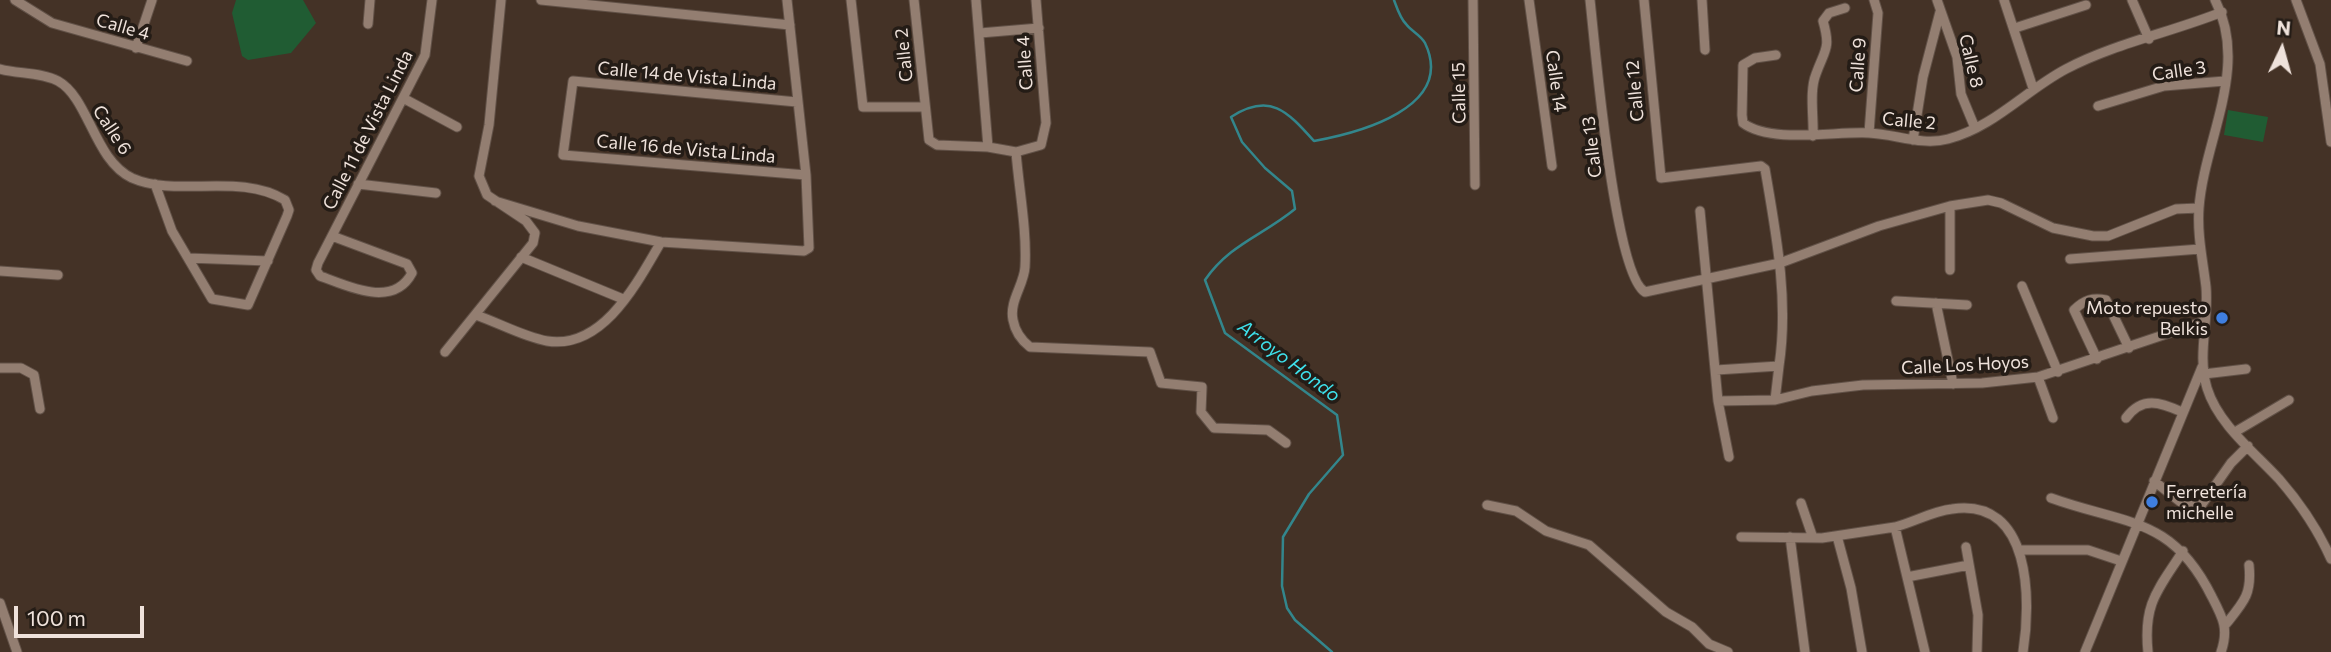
<!DOCTYPE html>
<meta charset="utf-8">
<style>
body{margin:0}
#map{position:relative;width:2331px;height:652px;overflow:hidden;background:#443226;font-family:Commissioner,sans-serif}
canvas{display:block}
.north{position:absolute;left:2247px;top:14px;width:70px;height:70px;-webkit-text-stroke:5px #241c16;paint-order:stroke;rotate:5deg;font-size:19px;font-weight:700;line-height:28px;text-align:center;color:#efe2db}
.north::after{content:'';display:block;margin:auto;width:24px;height:32px;background:#efe2db;clip-path:polygon(50% 0,100% 100%,50% 72%,0 100%)}
.scale{position:absolute;left:14px;top:606px;width:130px;height:32px;box-sizing:border-box;border:4px solid #efe2db;border-top:0;padding-left:9px;font-size:21px;line-height:24px;white-space:nowrap;color:#efe2db;-webkit-text-stroke:5px #241c16;paint-order:stroke}
</style>
<div id="map">
<canvas width="2331" height="652"></canvas>
<div class="north">N</div>
<div class="scale">100 m</div>
</div>
<script>
const g = document.querySelector('canvas').getContext('2d');
g.lineJoin = 'round';
function fill(path, color) {
  g.fillStyle = color;
  g.fill(path, 'evenodd');
}
function trace(path, color, width, dash) {
  g.strokeStyle = color;
  g.lineWidth = width;
  g.lineCap = dash ? 'butt' : 'round';
  g.setLineDash(dash || []);
  g.stroke(path);
}
function write(font, color, halo, rows, align = 'center') {
  g.font = font + ' Commissioner,sans-serif';
  g.lineWidth = 7;
  g.setLineDash([]);
  g.textBaseline = 'middle';
  g.strokeStyle = halo;
  g.fillStyle = color;
  for (const [text, x, y, turn = 0] of rows) {
    g.save();
    g.translate(x, y);
    g.rotate((+turn || 0) * Math.PI / 180);
    g.textAlign = isNaN(turn) ? turn : align;
    if (halo) g.strokeText(text, 0, 0);
    g.fillText(text, 0, 0);
    g.restore();
  }
}
fill(new Path2D(`
 M236,0H303L316,23L291,53L248,60L242,56L232,13Z
 M2228,110L2268,117L2263,142L2224,135Z`), '#205c33');
trace(new Path2D(`
 M1332,652L1295,620L1287,608L1282,586L1283,537L1309,494L1343,455L1337,415L1225,333L1205,280C1230,244 1262,236 1295,209L1292,191L1265,168L1242,142L1231,117C1270,92 1287,111 1314,141C1358,133 1456,108 1425,43C1421,35 1411,31 1406,24C1400,18 1397,8 1394,0`), '#33868c', 2.5);
const minor = new Path2D(`
 M15,0L52,23L187,61
 M541,0L790,25
 M851,0L863,107H925
 M914,0L929,140L937,145L988,147L1016,152L1041,145L1046,123L1036,0
 M976,0L988,147
 M1473,0L1475,185
 M1529,0L1552,166
 M1590,0C1595,45 1614,274 1645,292L1780,263L1879,226L1950,206L1988,200L2001,203L2053,228L2093,236H2108L2176,209L2199,208
 M1644,0L1661,178L1761,166L1765,169C1776,233 1789,300 1779,366L1716,370
 M1702,0L1705,50
 M1937,0L1957,57L1961,94L1975,128
 M2004,0L2033,88
 M2132,0L2149,39
 M2215,0C2250,67 2204,140 2199,208C2197,235 2203,261 2206,287C2209,321 2197,355 2207,388C2218,424 2254,452 2279,479C2299,502 2319,532 2331,559
 M2296,0L2320,64L2331,142
 M368,24L370,0
 M2015,28L2086,5
 M980,33L1039,28
 M136,48L152,0
 M1776,55L1755,58L1743,65L1742,115L1743,123C1771,144 1836,131 1869,133C1895,134 1922,146 1948,139C1994,127 2026,90 2066,69C2113,44 2172,32 2222,12
 M0,69C18,74 41,72 58,81C89,98 94,160 132,178C177,198 239,172 285,200L289,210L287,216L248,305L212,299L172,231L155,184
 M403,98L457,127
 M797,102L573,81L563,155L806,175
 M2098,106L2164,86L2225,81
 M1869,133L1878,13L1874,0
 M1813,136C1814,118 1809,91 1816,74C1825,49 1831,49 1823,21L1829,13L1845,8
 M1913,140L1923,77L1940,12
 M1016,152C1019,190 1027,229 1025,267C1024,285 1009,301 1013,320C1015,331 1021,340 1030,347L1150,352L1161,383L1202,387L1201,412L1214,428L1268,430L1286,443
 M358,184L436,193
 M495,201L578,226L661,242L804,251L809,248L806,175L787,0
 M1950,206V270
 M1700,211L1718,401L1729,457
 M332,236L407,264L412,273C393,309 348,286 320,276L316,270L318,263L425,55L432,0
 M521,257L623,299
 M188,258L268,261
 M2070,259L2200,249
 M0,271L58,275
 M2022,286L2058,372
 M1896,301L1967,305
 M1936,303L1953,384
 M476,315C499,323 524,337 547,341C603,350 637,283 661,242
 M445,352L533,243L535,233L526,221L487,195L479,176L489,125L501,0
 M2097,359L2074,310C2084,300 2093,297 2106,300L2129,348
 M0,368H21L34,375L40,409
 M2204,374L2246,369
 M2038,377L2053,418
 M1775,400L1779,366
 M1718,401L1775,400L1812,391L1863,385L1982,383L2038,377L2205,321
 M2126,418C2142,396 2160,402 2182,412
 M2235,432L2289,400
 M2154,481L2183,504L2200,507L2231,463L2248,446
 M2051,498C2126,525 2172,516 2212,597C2223,618 2229,629 2221,652
 M1801,503L1813,538
 M1487,505L1516,511L1546,531L1589,545L1666,612L1692,627L1709,644L1728,652
 M1895,527C1914,522 1933,511 1952,509C2032,497 2031,601 2023,652
 M1837,536L1851,588L1862,652
 M1741,537L1822,538L1895,527L1925,652
 M1790,537L1805,652
 M1966,547L1978,615L1977,652
 M2019,550H2088L2121,561
 M1907,577L1969,565
 M0,603L17,652
 M2226,624C2244,602 2252,594 2249,565
 M2085,652L2202,367
 M2148,652C2143,603 2158,590 2183,551`);
trace(minor, '#615147', 11);
trace(minor, '#937e71', 9);
for (const [x, y, r, color] of [
 [2222,318,7,"#3f7fe0"],
 [2152,502,7,"#3f7fe0"]
]) {
  const dot = new Path2D();
  dot.arc(x, y, r, 0, 2 * Math.PI);
  g.fillStyle = color;
  g.fill(dot);
  trace(dot, '#241c16', 2.5);
}
write('18px', '#efe2db', '#241c16', [
 ["Calle 4",123,27,16],
 ["Calle 2",904,55,-96],
 ["Calle 8",1971,61,77],
 ["Calle 4",1025,63,-94],
 ["Calle 9",1858,65,-86],
 ["Calle 3",2179,71,-8],
 ["Calle 14 de Vista Linda",687,76,5],
 ["Calle 14",1556,81,82],
 ["Calle 12",1635,91,-95],
 ["Calle 15",1459,93,-91],
 ["Calle 2",1909,121,5],
 ["Calle 6",112,130,57],
 ["Calle 11 de Vista Linda",368,130,-63],
 ["Calle 13",1592,147,-97],
 ["Calle 16 de Vista Linda",686,149,5],
 ["Calle Los Hoyos",1965,365,-3]
]);
write('18px', '#efe2db', '#241c16', [
 ["Moto repuesto",2208,308],
 ["Belkis",2208,329],
 ["Ferretería",2166,492,"left"],
 ["michelle",2166,513,"left"]
], 'right');
write('italic 19px', '#3ee1ec', '#241c16', [
 ["Arroyo Hondo",1289,361,37]
]);
</script>
